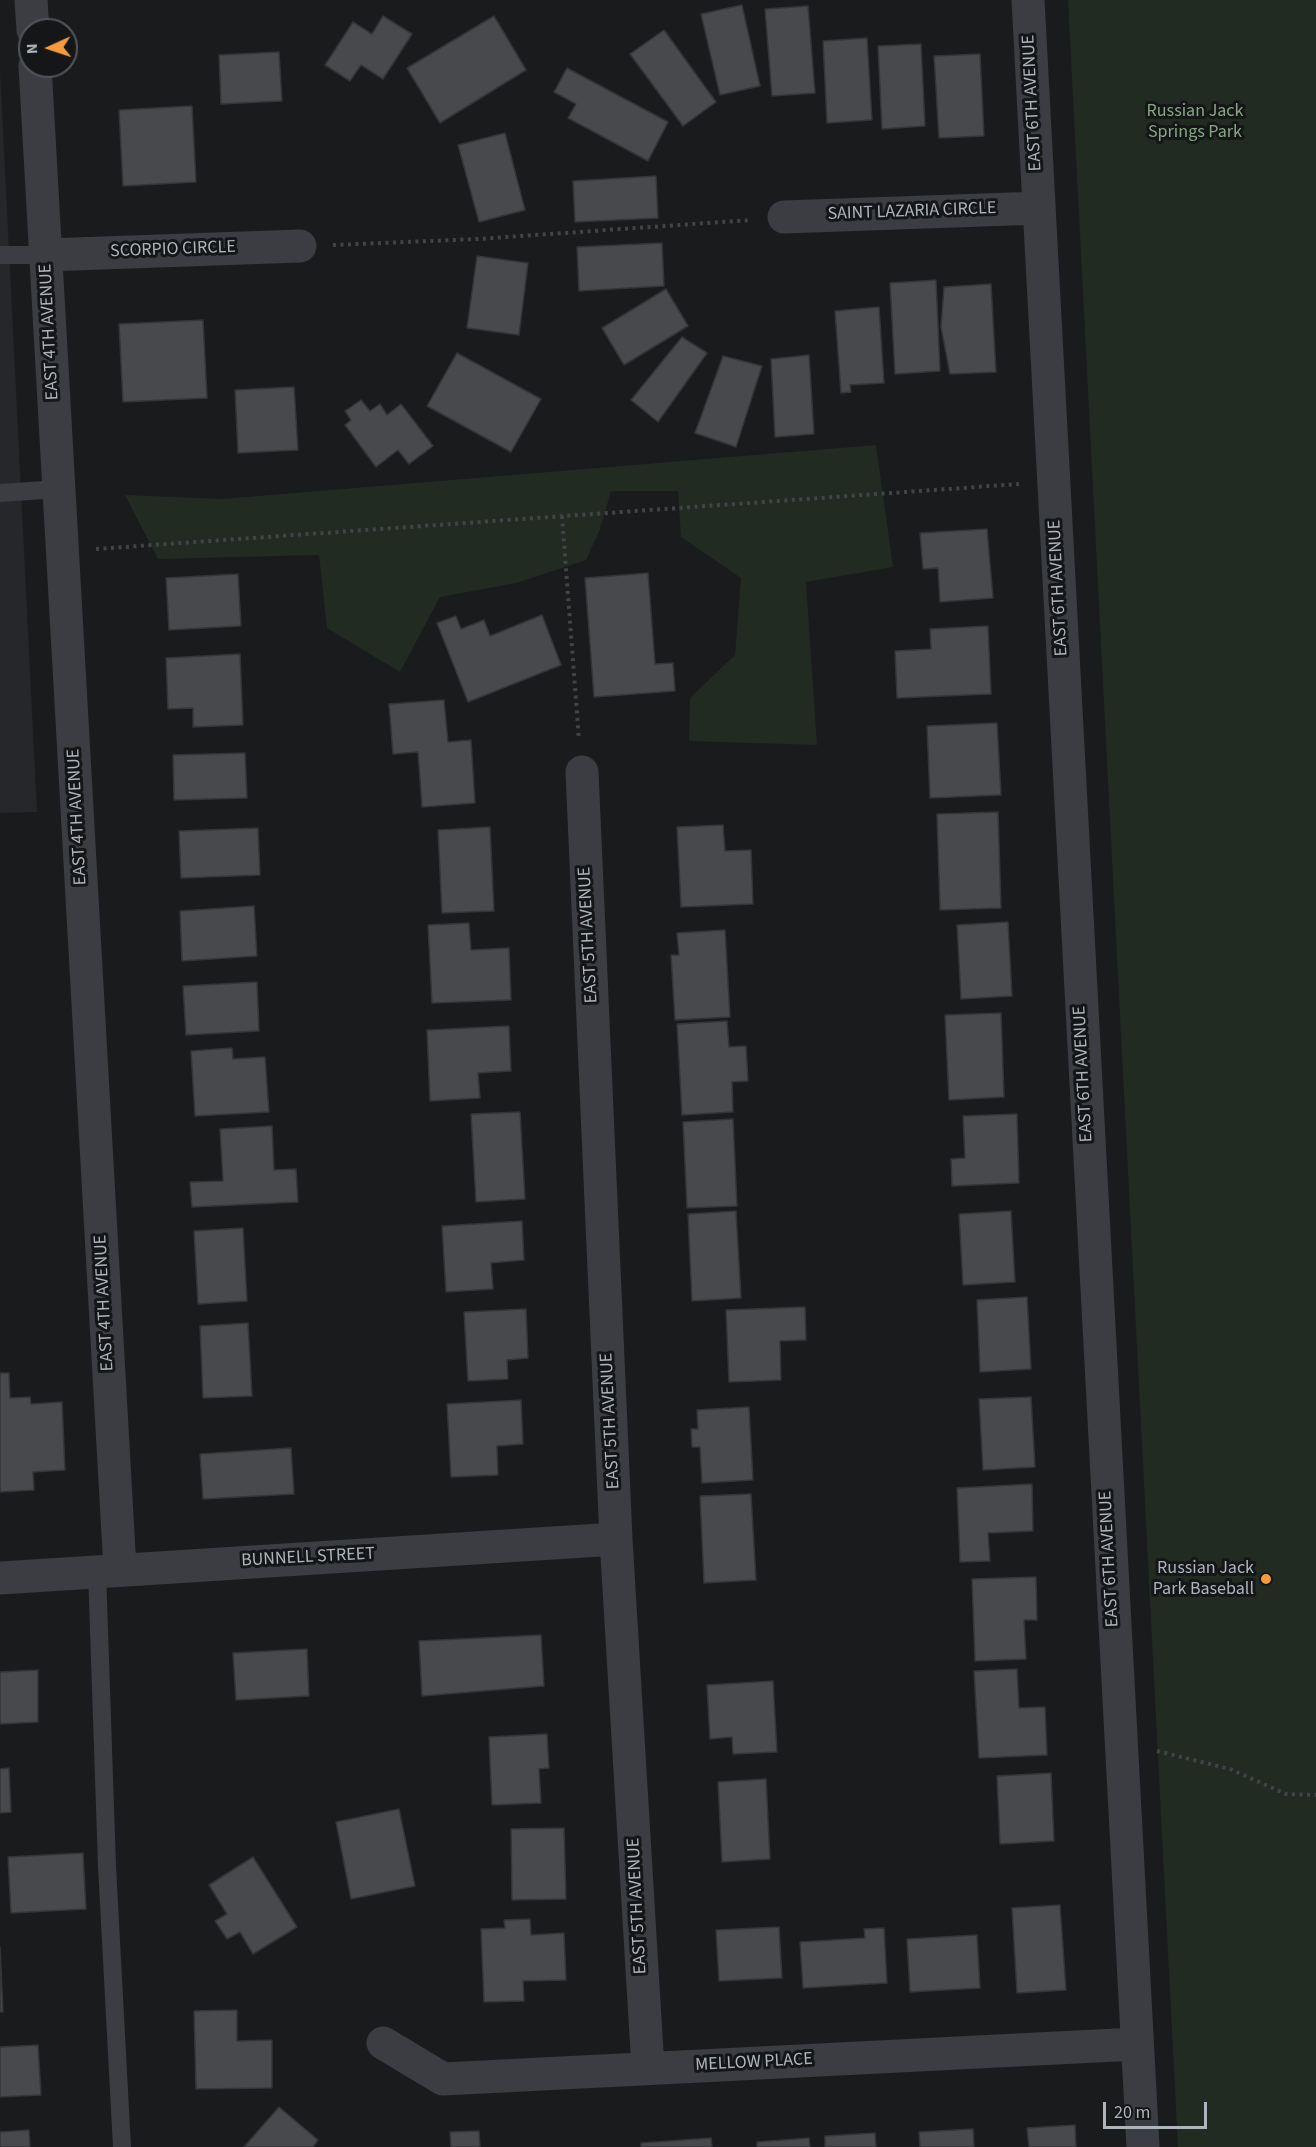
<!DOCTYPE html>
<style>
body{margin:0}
#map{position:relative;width:1316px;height:2147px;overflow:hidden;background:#1a1b1d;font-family:"Source Sans 3",sans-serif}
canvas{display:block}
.north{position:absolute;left:18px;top:18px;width:60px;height:60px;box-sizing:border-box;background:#151618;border:2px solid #52555a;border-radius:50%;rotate:267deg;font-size:16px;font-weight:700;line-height:24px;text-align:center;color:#adb4bc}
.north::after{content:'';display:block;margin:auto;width:21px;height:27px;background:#f49c3b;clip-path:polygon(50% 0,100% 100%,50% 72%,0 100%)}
.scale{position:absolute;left:1103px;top:2102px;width:104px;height:27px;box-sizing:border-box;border:3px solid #adb4bc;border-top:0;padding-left:8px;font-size:18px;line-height:21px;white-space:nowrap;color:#adb4bc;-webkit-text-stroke:4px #151618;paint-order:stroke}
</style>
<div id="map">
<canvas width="1316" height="2147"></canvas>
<div class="north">N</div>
<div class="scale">20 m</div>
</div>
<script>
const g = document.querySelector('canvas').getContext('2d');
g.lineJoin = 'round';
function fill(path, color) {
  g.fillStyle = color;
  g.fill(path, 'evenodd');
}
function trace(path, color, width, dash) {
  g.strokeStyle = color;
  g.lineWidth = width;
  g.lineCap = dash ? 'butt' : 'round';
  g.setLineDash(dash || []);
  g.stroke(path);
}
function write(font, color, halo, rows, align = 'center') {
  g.font = font + ' "Source Sans 3",sans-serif';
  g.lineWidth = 6;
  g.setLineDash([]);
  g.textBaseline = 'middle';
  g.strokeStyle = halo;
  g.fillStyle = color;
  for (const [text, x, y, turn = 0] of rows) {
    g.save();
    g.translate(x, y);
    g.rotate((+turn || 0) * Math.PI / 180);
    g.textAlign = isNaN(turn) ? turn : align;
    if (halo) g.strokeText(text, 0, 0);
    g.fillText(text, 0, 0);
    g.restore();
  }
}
fill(new Path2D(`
 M0,70L37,812L0,813Z`), '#26272a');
fill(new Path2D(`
 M1068,0H1316V2147H1178Z
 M876,445L893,567L806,582L817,745L689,741L690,698L735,655L741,578L681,537L678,491H611L600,529L586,560L516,583L440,597L400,672L327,628L319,555L158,559L125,495L222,499Z`), '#222b22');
const building = new Path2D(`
 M742,5L760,86L720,95L701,14Z
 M808,6L815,93L772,96L765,9Z
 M383,16L412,34L383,79L361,65L350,81L325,65L353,22L372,34Z
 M494,16L526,70L440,123L407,68Z
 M664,30L716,102L683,126L630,54Z
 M867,38L872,120L827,123L823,41Z
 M921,44L925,126L882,129L878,46Z
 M279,52L282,101L221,104L219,55Z
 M980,54L984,136L939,138L934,56Z
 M567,68L668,122L648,161L568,118L576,104L554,92Z
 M192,106L196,182L123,186L119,110Z
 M505,133L525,210L479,222L458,145Z
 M656,176L658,218L575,222L573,181Z
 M662,243L664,286L579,291L577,247Z
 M477,256L528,263L519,335L467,328Z
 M936,280L940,371L895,374L890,283Z
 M991,284L996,372L950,374L941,327L944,287Z
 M666,289L688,326L624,365L602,328Z
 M879,307L884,383L850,385L851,392L841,393L835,311Z
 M203,320L207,398L123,402L119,324Z
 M682,337L707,353L658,422L631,400Z
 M457,353L541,399L511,452L427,406Z
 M809,355L814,434L775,437L771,359Z
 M723,356L762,366L736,447L695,433Z
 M294,387L298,450L238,453L235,390Z
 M361,400L370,411L380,404L387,415L401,404L433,446L409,464L398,450L376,467L345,425L351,420L345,411Z
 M987,529L993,598L940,602L938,568L923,569L920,533Z
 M648,573L655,664L673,663L675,691L594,697L585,578Z
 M238,574L241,626L169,630L166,578Z
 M542,615L561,665L468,702L437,623L456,616L461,629L484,620L490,636Z
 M988,626L991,694L897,698L895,651L931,649L930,629Z
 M240,654L243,725L193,727V708L168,709L166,658Z
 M444,700L448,742L471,740L475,803L422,807L418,752L393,754L389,704Z
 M997,723L1001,795L930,798L927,726Z
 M245,753L247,798L174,800L173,755Z
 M998,812L1001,908L940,910L937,814Z
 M723,825L725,851L751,850L753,904L681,907L677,827Z
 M490,827L494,911L442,913L438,830Z
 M258,828L260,875L181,878L179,831Z
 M254,906L257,956L182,961L180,911Z
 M1008,922L1012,996L961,999L957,925Z
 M469,923L471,950L509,948L511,1000L432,1003L428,925Z
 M725,930L730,1017L675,1020L671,955H679L677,933Z
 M257,982L259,1031L186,1035L183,986Z
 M1001,1013L1004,1097L949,1100L945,1015Z
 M727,1021L729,1047L746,1046L748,1081L732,1082L733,1112L682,1115L677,1024Z
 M509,1026L511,1071L478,1073L480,1098L430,1101L427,1030Z
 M232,1048L233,1059L265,1057L269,1112L195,1116L191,1051Z
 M520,1112L525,1199L476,1202L471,1114Z
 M1017,1114L1019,1183L952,1186L951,1159L965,1158L963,1116Z
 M733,1119L737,1206L687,1208L683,1122Z
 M272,1126L274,1170L296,1169L298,1202L192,1207L190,1182L223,1181L220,1129Z
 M736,1211L741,1298L692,1301L688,1214Z
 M1011,1211L1015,1282L963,1285L959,1214Z
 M522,1221L524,1260L491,1263L493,1289L446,1292L442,1226Z
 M243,1228L247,1301L198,1304L194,1231Z
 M1027,1297L1031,1369L980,1372L977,1300Z
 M805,1307L806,1340L780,1341L781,1380L729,1382L726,1310Z
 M526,1309L528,1358L507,1360L508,1379L468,1381L464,1312Z
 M248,1323L252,1396L203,1398L200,1326Z
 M0,1373H9L10,1398L30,1397L31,1404L62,1402L65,1470L33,1472L34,1490L0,1492Z
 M1031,1397L1035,1467L983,1470L979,1399Z
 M521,1400L523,1444L497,1446L498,1475L451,1477L447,1404Z
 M749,1407L753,1480L702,1483L700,1447H692L691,1429H698L697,1410Z
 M291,1448L294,1494L203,1499L200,1454Z
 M1032,1484L1033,1531L988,1533L990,1561L960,1562L957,1488Z
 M751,1494L756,1580L704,1583L700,1496Z
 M1036,1577L1037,1620H1024L1026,1659L975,1661L972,1579Z
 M541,1635L544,1686L422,1696L419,1641Z
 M307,1649L309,1696L236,1700L233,1653Z
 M1017,1669L1019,1708L1045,1707L1047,1755L979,1758L974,1671Z
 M38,1670V1722L0,1724V1672Z
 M773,1681L777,1752L733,1754L732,1737L710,1739L707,1685Z
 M547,1734L549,1768L539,1769L541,1803L492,1805L489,1737Z
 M9,1768L11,1812L0,1813V1769Z
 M1051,1773L1054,1841L1000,1844L997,1776Z
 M766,1779L770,1859L722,1862L718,1782Z
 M399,1809L415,1886L351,1899L336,1822Z
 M564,1828L566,1899L512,1900L511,1829Z
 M83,1853L86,1909L11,1913L8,1857Z
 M253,1857L297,1927L253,1954L240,1932L227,1939L215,1921L227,1914L209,1885Z
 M1060,1905L1066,1990L1017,1993L1012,1908Z
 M530,1919L531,1935L564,1933L566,1980L523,1981L524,2001L484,2002L481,1929L505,1928L504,1920Z
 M779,1927L782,1978L719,1981L716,1930Z
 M884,1928L887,1983L803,1988L800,1942L865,1938L864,1929Z
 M977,1935L980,1988L910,1992L907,1939Z
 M0,1947L3,2012H0Z
 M237,2010V2041L272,2040V2088L196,2089L194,2011Z
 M38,2045L41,2095L0,2097V2047Z
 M279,2107L318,2140L313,2147H244Z
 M1075,2125L1076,2147H1029L1027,2128Z
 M973,2129L974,2147H920L919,2132Z
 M29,2130L30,2147H0V2132Z
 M479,2131L480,2147H451L450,2132Z
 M875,2133L876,2147H825V2136Z
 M711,2138L712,2147H641V2143Z
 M809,2138L810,2147H757V2142Z`);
fill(building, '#47494d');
trace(building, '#343539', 1.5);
trace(new Path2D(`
 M333,245L478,239L751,220
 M562,516L579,740
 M96,549L1019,484
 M1157,1751L1230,1769L1286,1794L1316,1795`), '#414449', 4, [3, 4.5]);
trace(new Path2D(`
 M0,255H46
 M0,493L59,489
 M97,1571L107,1866L122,2147`), '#3b3d42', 18);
trace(new Path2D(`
 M31,0L33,30
 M1028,0L1143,2147
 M35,66L120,1569
 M784,217L1039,208
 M46,255L300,246
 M582,772L616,1539L648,2068
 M0,1578L616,1539
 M383,2043L443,2079L1136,2044`), '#3b3d42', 33);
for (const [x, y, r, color] of [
 [1266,1579,6,"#f49c3b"]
]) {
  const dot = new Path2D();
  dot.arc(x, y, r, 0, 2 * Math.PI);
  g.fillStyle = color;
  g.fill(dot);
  trace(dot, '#151618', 2);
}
write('18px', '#adb4bc', '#151618', [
 ["EAST 6TH AVENUE",1033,103,-93],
 ["SAINT LAZARIA CIRCLE",912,212,-2],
 ["SCORPIO CIRCLE",173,250,-2],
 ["EAST 4TH AVENUE",50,332,-93],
 ["EAST 6TH AVENUE",1059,588,-93],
 ["EAST 4TH AVENUE",78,817,-93],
 ["EAST 5TH AVENUE",589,935,-93],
 ["EAST 6TH AVENUE",1084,1074,-93],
 ["EAST 4TH AVENUE",105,1303,-93],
 ["EAST 5TH AVENUE",611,1421,-93],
 ["BUNNELL STREET",308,1558,-3],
 ["EAST 6TH AVENUE",1110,1559,-93],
 ["EAST 5TH AVENUE",638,1906,-93],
 ["MELLOW PLACE",754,2063,-3]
]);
write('18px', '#87a784', '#151618', [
 ["Russian Jack",1195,112],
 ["Springs Park",1195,133]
]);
write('18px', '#adb4bc', '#151618', [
 ["Russian Jack",1254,1569],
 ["Park Baseball",1254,1590]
], 'right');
</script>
